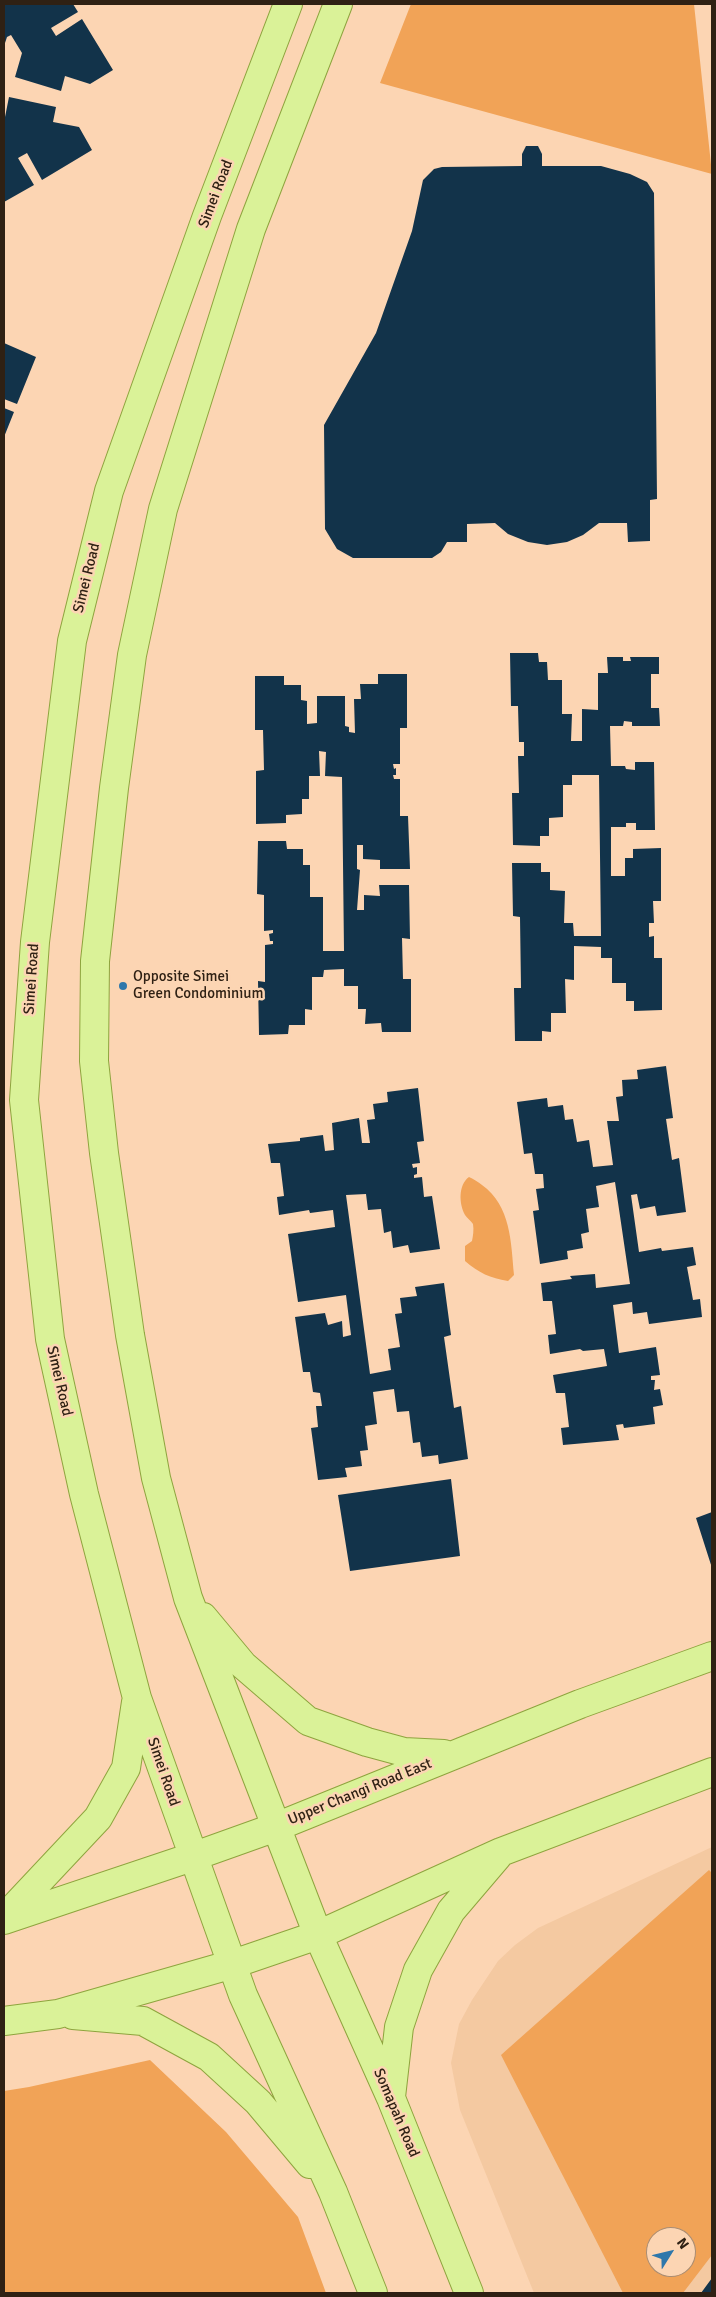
<!DOCTYPE html>
<style>
body{margin:0}
#map{position:relative;width:716px;height:2297px;overflow:hidden;background:#fcd5b3;font-family:Signika,sans-serif}
canvas{display:block}
.frame{position:absolute;inset:0;border:5px solid #2f2114;pointer-events:none}
.north{position:absolute;left:646px;top:2227px;width:50px;height:50px;box-sizing:border-box;background:#fcd5b3;border:1px solid #aa8d73;border-radius:50%;rotate:54deg;font-size:14px;font-weight:700;line-height:20px;text-align:center;color:#2f2114}
.north::after{content:'';display:block;margin:auto;width:18px;height:22px;background:#2e77ab;clip-path:polygon(50% 0,100% 100%,50% 72%,0 100%)}
</style>
<div id="map">
<canvas width="716" height="2297"></canvas>
<div class="frame"></div>
<div class="north">N</div>
</div>
<script>
const g = document.querySelector('canvas').getContext('2d');
g.lineJoin = 'round';
function fill(path, color) {
  g.fillStyle = color;
  g.fill(path, 'evenodd');
}
function trace(path, color, width, dash) {
  g.strokeStyle = color;
  g.lineWidth = width;
  g.lineCap = dash ? 'butt' : 'round';
  g.setLineDash(dash || []);
  g.stroke(path);
}
function write(font, color, halo, rows, align = 'center') {
  g.font = font + ' Signika,sans-serif';
  g.lineWidth = 5;
  g.setLineDash([]);
  g.textBaseline = 'middle';
  g.strokeStyle = halo;
  g.fillStyle = color;
  for (const [text, x, y, turn = 0] of rows) {
    g.save();
    g.translate(x, y);
    g.rotate((+turn || 0) * Math.PI / 180);
    g.textAlign = isNaN(turn) ? turn : align;
    if (halo) g.strokeText(text, 0, 0);
    g.fillText(text, 0, 0);
    g.restore();
  }
}
fill(new Path2D(`
 M712,1847V2293H534L460,2110L451,2063L459,2024L472,2000L498,1961L515,1945L538,1928ZM656,2237H686V2267H656Z`), '#f4c9a1');
fill(new Path2D(`
 M411,4H694L712,174L380,83Z
 M469,1177C474,1179 478,1182 482,1185C511,1206 511,1242 514,1275L508,1281C490,1278 479,1273 465,1261V1246L472,1241C473,1236 474,1230 473,1224C471,1221 467,1218 465,1215C459,1204 458,1185 469,1177Z
 M709,1870L712,1873V2255L683,2293H623L501,2055ZM656,2237H686V2267H656Z
 M150,2060L226,2132L298,2217L326,2293H4V2091L29,2087Z`), '#f1a357');
fill(new Path2D(`
 M4,4H73L78,12L51,28L56,36L82,19L113,70L90,84L65,76L61,91L15,77L22,53L11,35L7,37L4,46Z
 M9,97L56,107L53,122L79,127L92,150L42,180L27,153L18,158L34,185L4,202V122Z
 M526,146H538L542,154V166H601L630,174L647,182L654,193L657,499L650,500V541L628,542L627,523H599L583,535L567,542L547,545L528,542L508,534L495,523L467,524V542H447L441,552L432,558H353L337,549L325,529L324,425L376,333L412,231L423,180L434,169L442,167L522,166V154Z
 M4,343L36,357L17,404L4,399Z
 M4,408L14,412L4,437Z
 M510,653H538L539,662H547L548,680H562V714H572L571,741H582V709L598,710V673H608L607,657H623V661H631L630,657H659V674H651V708H659L660,726H632V722L624,721L623,726H610L611,766H625L626,769L635,770V762H654L655,830H636V823H626V827H611V876H625V858H633V849L661,848V901H653L654,923H649V937L654,936V958H662V1010L634,1011V1001H626V983H612V958H601V947L574,946V980L565,979L566,1013H551V1032L542,1031V1041H515L514,988H521L520,917L513,916L512,863H541V872H550V890L565,891L564,923H573L574,936H601L599,775H572V785H563V817L549,818V836H540V846L513,845L512,793H519L518,756H524V742H519L518,706H511Z
 M378,674H407V728H400V764H393L394,769L396,768V775H393L394,779H400V816H408L410,869H380V860L363,859V845H357V869L360,870L357,910H364V895L380,896L379,885H409L410,939L402,938L403,979H411V1032H382L381,1023L365,1024L366,1009H358V986H344V969L324,970L323,977H312V1010L305,1009V1025H289L288,1034L259,1035L258,981L265,982V945L273,944V941H270L269,934L273,933V930L264,931V895L257,894L258,841H286L287,849H303V865H310V897H323V951H344L342,777L325,776L326,752L319,751L320,776H309V799H302V814L286,815V823L256,824V771L264,770L263,730H255V676H284V685H301V700L307,701V724L317,723V696H345V726L349,727V732L355,733L354,699H361L360,684H378Z
 M666,1066L673,1118L666,1119L672,1160L679,1158L686,1212L657,1216L655,1206L640,1209L637,1194L631,1195L639,1252L661,1248L662,1251L693,1247L696,1265L687,1267L693,1300L700,1299L702,1317L649,1324L647,1312L633,1314L632,1302L613,1305L619,1353L656,1347L660,1375L651,1376V1380H655L654,1390L660,1389L663,1405L653,1407L655,1424L624,1428L623,1424L616,1425L619,1440L563,1445L561,1428L569,1427L565,1393H556L553,1375L607,1366L604,1349L583,1351L580,1349L550,1354L548,1335L556,1334L552,1301H543L541,1283L572,1279L570,1276L595,1274L596,1288L630,1284L615,1182L596,1186L599,1207L586,1209L589,1232L581,1234L583,1248L567,1251L568,1259L540,1264L533,1211L539,1210L536,1189L544,1188L543,1174H535L532,1153L524,1154L517,1102L547,1098L548,1107L563,1105L565,1120L573,1119L577,1142L589,1140L593,1167L613,1165L607,1121H619L616,1097L623,1096L622,1080L638,1079L637,1070Z
 M418,1088L424,1141L417,1142L420,1163L412,1164L413,1168L417,1167V1174L414,1175V1178L422,1177L424,1197L432,1196L440,1249L410,1253L408,1245L393,1248L391,1231L384,1233L381,1209L368,1210L366,1194L346,1195L370,1374L391,1370L388,1349L400,1347L395,1314L402,1313L400,1298L417,1296L415,1287L444,1283L451,1335L444,1337L454,1408L461,1406L468,1459L439,1464L438,1455L422,1457L420,1442L413,1443L409,1411L397,1412L394,1389L373,1392L377,1424L365,1426L368,1450L360,1451L362,1466L345,1468L347,1477L318,1480L311,1428L318,1427L316,1406H322L320,1393L313,1392L310,1372H303L295,1317L325,1313L328,1325L342,1321L343,1337L351,1335L346,1295L298,1302L288,1234L335,1227L333,1210L310,1213L309,1210L279,1215L277,1197L284,1196L280,1163H271L268,1144L300,1141V1138L323,1135L325,1151L334,1150L332,1123L359,1118L362,1143H370L367,1120L375,1119L373,1104L388,1102L387,1092Z
 M451,1479L460,1556L350,1571L338,1495Z
 M712,1512V1568L696,1518Z
 M712,2278V2293H701Z`), '#12334a');
const major = new Path2D(`
 M288,4L207,216L109,491L72,641L35,942L24,1100L50,1339L84,1494L137,1698L243,1995L333,2192L373,2293
 M338,4L251,229L163,509L132,655L114,788L95,961L94,1061L104,1153L130,1335L156,1478L188,1598L318,1935L391,2098L469,2293
 M203,1617L243,1665L308,1721L367,1742L404,1752L444,1754
 M5,1917L98,1818L126,1768L136,1702
 M4,1920L192,1857L276,1827L580,1704L712,1656
 M73,2015L143,2021L209,2057L258,2102L310,2164
 M4,2021L58,2014L233,1964L318,1935L501,1852L712,1772
 M391,2097L399,2027L418,1970L451,1911L497,1857`);
trace(major, '#8ea43e', 30);
trace(major, '#daf298', 28);
for (const [x, y, r, color] of [
 [123,986,5,"#2e77ab"]
]) {
  const dot = new Path2D();
  dot.arc(x, y, r, 0, 2 * Math.PI);
  g.fillStyle = color;
  g.fill(dot);
  trace(dot, '#fcd5b3', 2);
}
write('15px', '#2f2114', '#fcd5b3', [
 ["Simei Road",216,194,-69],
 ["Simei Road",87,578,-76],
 ["Simei Road",32,979,-86],
 ["Simei Road",59,1381,77],
 ["Simei Road",163,1772,71],
 ["Upper Changi Road East",360,1792,-22],
 ["Somapah Road",396,2113,67]
]);
write('15px', '#2f2114', '#fcd5b3', [
 ["Opposite Simei",133,977],
 ["Green Condominium",133,994]
], 'left');
</script>
